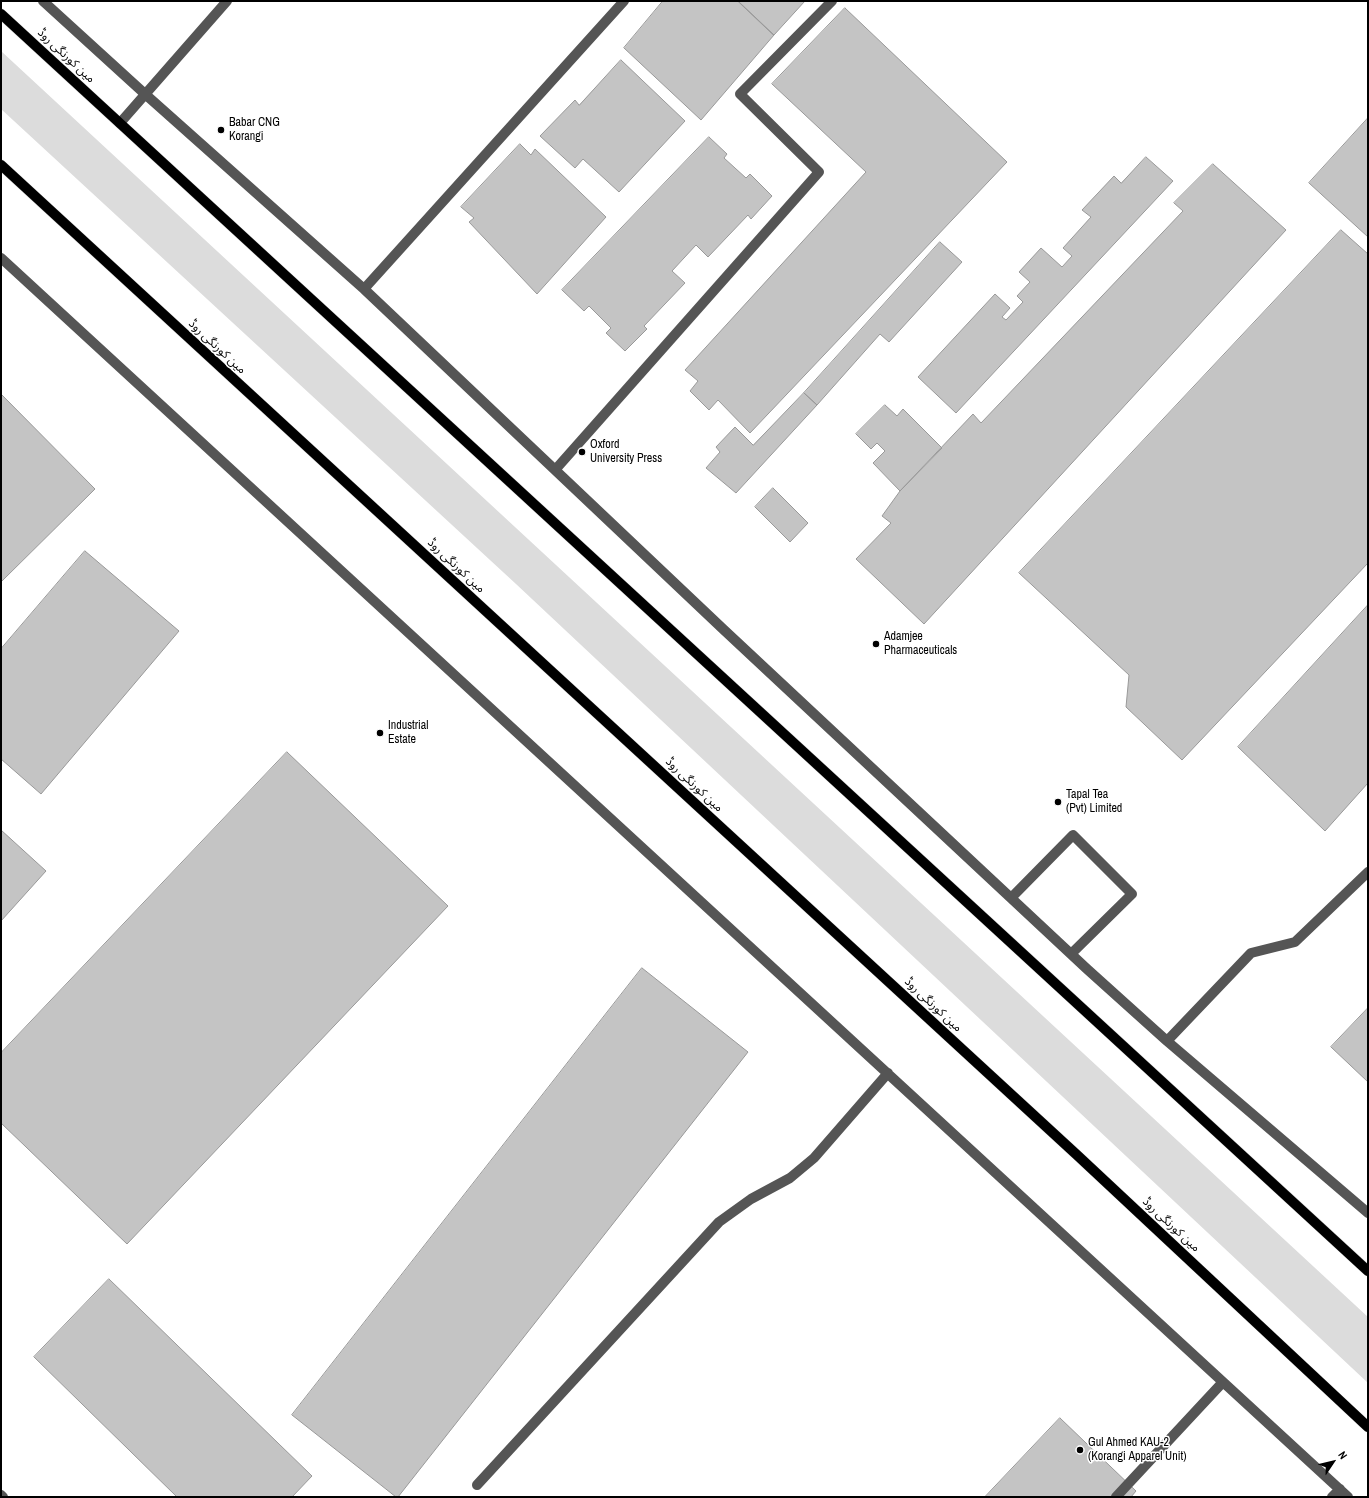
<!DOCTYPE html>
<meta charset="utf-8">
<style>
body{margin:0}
#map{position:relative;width:1369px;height:1498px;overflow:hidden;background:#fff;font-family:"Archivo Narrow",sans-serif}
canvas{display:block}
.frame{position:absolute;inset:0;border:2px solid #000;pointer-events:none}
.north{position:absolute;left:1313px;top:1442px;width:40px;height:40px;-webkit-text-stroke:3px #fff;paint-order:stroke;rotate:55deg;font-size:11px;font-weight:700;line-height:16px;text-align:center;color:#000}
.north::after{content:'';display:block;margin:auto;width:14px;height:18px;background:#000;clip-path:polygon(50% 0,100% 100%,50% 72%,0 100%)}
</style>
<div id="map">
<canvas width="1369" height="1498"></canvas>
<div class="frame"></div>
<div class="north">N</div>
</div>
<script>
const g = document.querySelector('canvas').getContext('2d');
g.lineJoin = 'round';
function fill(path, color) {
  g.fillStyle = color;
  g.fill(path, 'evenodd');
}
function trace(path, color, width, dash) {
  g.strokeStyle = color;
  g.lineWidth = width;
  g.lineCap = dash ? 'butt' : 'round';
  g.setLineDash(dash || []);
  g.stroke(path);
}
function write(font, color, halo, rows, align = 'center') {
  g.font = font + ' "Archivo Narrow","Noto Sans Arabic",sans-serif';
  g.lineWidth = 3;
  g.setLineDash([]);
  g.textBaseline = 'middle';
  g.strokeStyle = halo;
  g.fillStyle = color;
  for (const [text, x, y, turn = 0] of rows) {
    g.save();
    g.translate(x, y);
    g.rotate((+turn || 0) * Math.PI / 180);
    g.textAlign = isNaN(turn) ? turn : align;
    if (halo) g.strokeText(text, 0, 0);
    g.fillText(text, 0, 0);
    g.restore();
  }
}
fill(new Path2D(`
 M1,51L1368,1317V1383L516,584L1,109Z`), '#dcdcdc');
const building = new Path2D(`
 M663,1H738L774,35L701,120L624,48Z
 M738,1H805L774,35Z
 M845,8L1007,162L750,433L718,400L709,410L690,391L698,381L685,370L866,172L772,84Z
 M621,60L685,121L619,192L583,159L575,168L540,136L575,100L579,105Z
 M1368,118V237L1309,183Z
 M709,137L727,154L724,158L746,178L750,174L772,196L751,219L748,215L708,257L696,245L672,271L685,283L644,326L647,329L625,351L606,333L611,328L589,306L584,311L562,290Z
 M520,144L531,155L535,149L606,217L537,294L469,222L474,218L461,207Z
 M1146,157L1173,181L956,413L918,377L995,294L1010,308L1002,317L1006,320L1023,302L1017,296L1030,282L1019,272L1041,248L1062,267L1072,256L1063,248L1091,217L1082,210L1114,176L1121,183Z
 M1213,164L1286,230L924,624L856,559L891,523L882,516L900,491L973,414L981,423L1183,211L1174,203Z
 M1341,230L1368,254V563L1182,760L1126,707L1129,675L1019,573Z
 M940,242L962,262L889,342L880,334L817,405L804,393Z
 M804,393L817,405L736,493L706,468L720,452L716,447L735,427L753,445Z
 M1,394L95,489L1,582Z
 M885,405L897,416L903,409L942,448L900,491L873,463L885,451L877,443L871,449L856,434Z
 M773,488L808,523L790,542L755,507Z
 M85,551L179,631L41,794L1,759V649Z
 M1368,605V783L1325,831L1238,747Z
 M287,752L448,906L127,1244L1,1123V1053Z
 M1,830L46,871L1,921Z
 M642,968L748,1052L398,1497H396L292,1415Z
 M1368,1008V1082L1331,1047Z
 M109,1279L312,1476L292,1497H177L34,1357Z
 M1060,1418L1136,1491L1131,1497H985Z`);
fill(building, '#c4c4c4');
trace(building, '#999', 1);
const major = new Path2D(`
 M1,14L1368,1271
 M1,165L1077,1155L1368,1427`);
trace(major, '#dbdbdb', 11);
trace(new Path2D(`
 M43,1L145,94L364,289L723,629L1087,969L1167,1041L1368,1213
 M120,123L227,1
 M1,258L1348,1497
 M364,289L624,1
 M555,470L819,172L740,94L832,1
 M1011,898L1073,835L1132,894L1071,954
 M1167,1041L1251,953L1295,942L1368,872
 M477,1485L719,1222L751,1199L790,1178L814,1158L888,1073
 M1,1495L3,1497
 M1116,1497L1223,1382
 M1332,1497L1340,1489`), '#555', 10);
trace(major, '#000', 10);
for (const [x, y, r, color] of [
 [221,130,4,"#000"],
 [582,452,4,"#000"],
 [876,644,4,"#000"],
 [380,733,4,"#000"],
 [1058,802,4,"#000"],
 [1080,1450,4,"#000"]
]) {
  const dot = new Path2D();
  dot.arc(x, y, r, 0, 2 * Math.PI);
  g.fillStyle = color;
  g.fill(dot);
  trace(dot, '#fff', 1.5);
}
write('12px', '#000', '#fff', [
 ["مین کورنگی روڈ",66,56,43],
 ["مین کورنگی روڈ",217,347,43],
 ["مین کورنگی روڈ",456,566,43],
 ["مین کورنگی روڈ",694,785,43],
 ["مین کورنگی روڈ",933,1005,43],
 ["مین کورنگی روڈ",1171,1225,43]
]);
write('12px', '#000', '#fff', [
 ["Babar CNG",229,123],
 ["Korangi",229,137],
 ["Oxford",590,445],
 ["University Press",590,459],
 ["Adamjee",884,637],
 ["Pharmaceuticals",884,651],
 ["Industrial",388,726],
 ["Estate",388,740],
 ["Tapal Tea",1066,795],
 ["(Pvt) Limited",1066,809],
 ["Gul Ahmed KAU-2",1088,1443],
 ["(Korangi Apparel Unit)",1088,1457]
], 'left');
</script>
